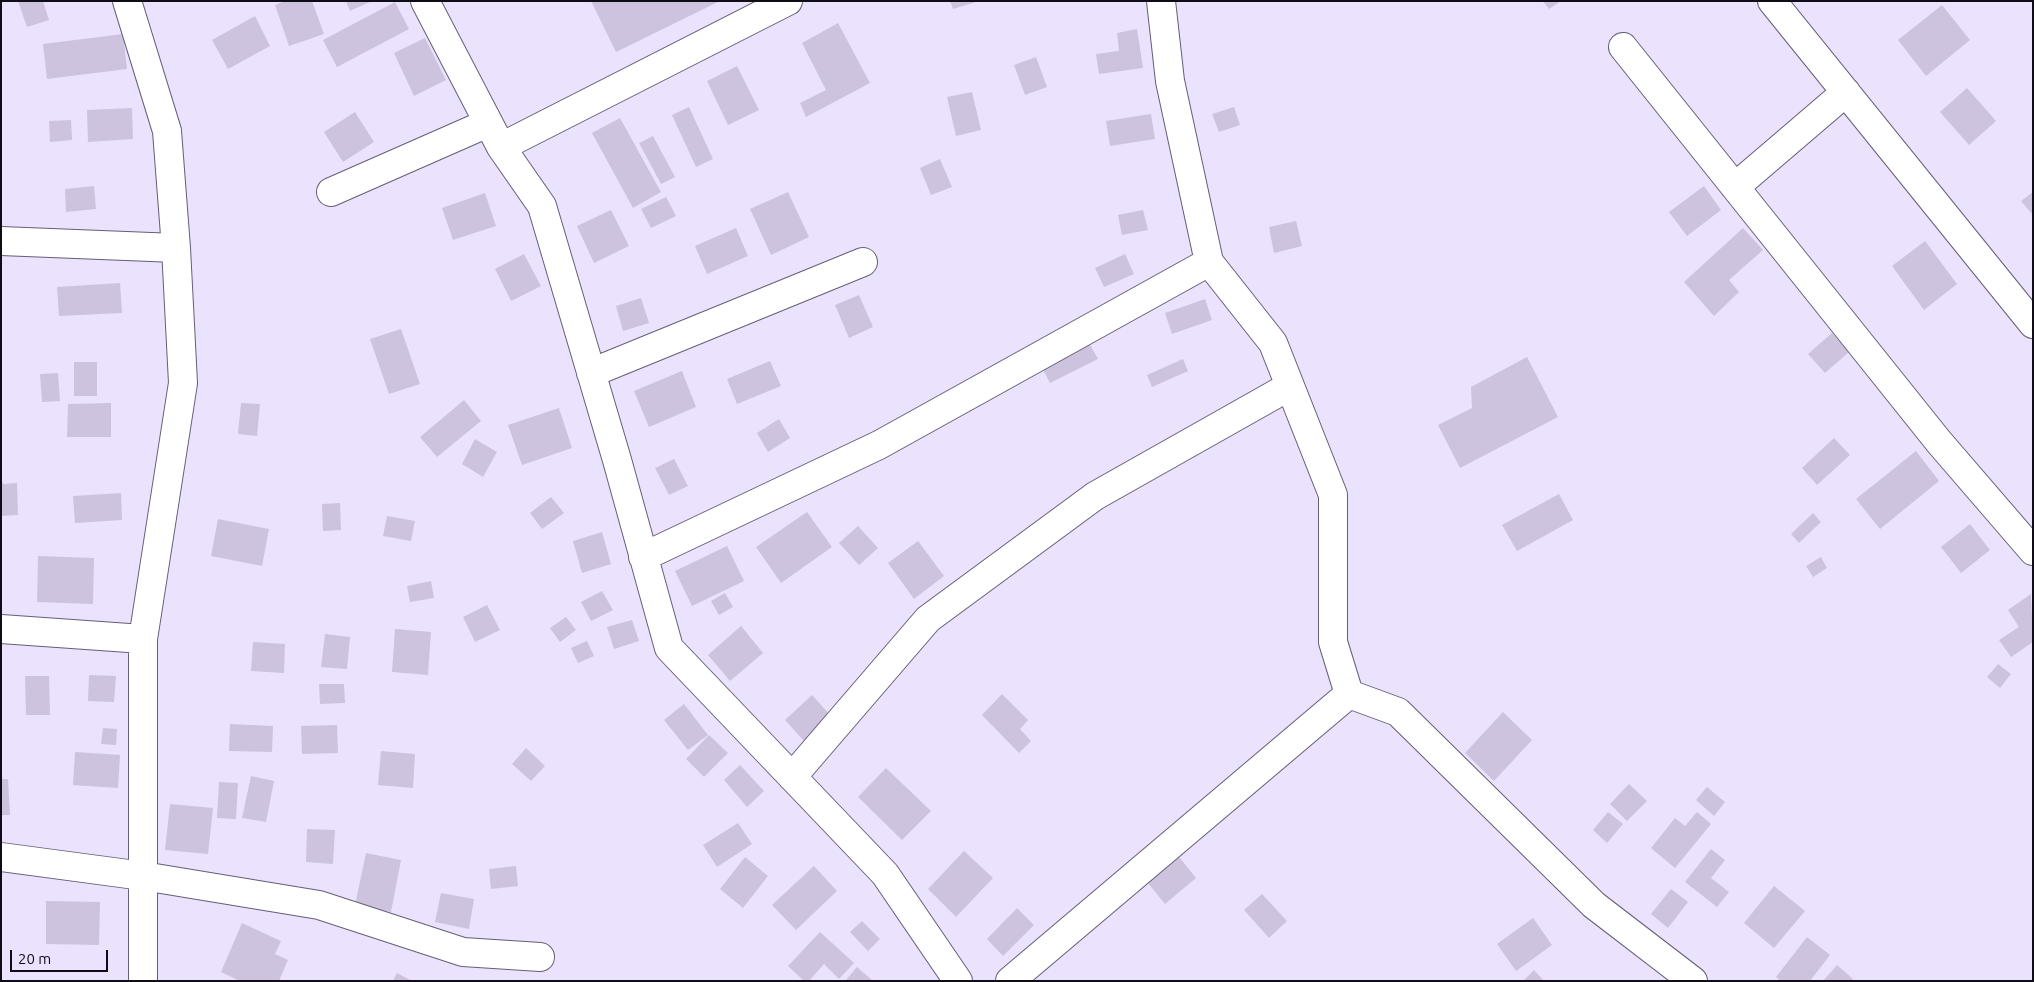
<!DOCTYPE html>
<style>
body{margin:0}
#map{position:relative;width:2034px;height:982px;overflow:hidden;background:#ebe2fe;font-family:Ubuntu,sans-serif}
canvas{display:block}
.frame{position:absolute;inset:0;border:2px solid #0f0c15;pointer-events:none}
.scale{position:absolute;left:10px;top:950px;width:98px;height:22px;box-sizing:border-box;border:2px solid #0f0c15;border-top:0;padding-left:6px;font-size:15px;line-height:18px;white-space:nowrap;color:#0f0c15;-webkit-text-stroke:4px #ebe2fe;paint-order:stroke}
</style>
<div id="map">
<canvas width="2034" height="982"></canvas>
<div class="frame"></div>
<div class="scale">20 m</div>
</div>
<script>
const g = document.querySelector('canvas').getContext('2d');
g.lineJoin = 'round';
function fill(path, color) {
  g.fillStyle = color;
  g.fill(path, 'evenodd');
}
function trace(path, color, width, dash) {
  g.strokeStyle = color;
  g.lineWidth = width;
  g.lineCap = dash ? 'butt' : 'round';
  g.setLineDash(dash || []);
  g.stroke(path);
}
fill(new Path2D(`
 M18,1H43L49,20L27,27Z
 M285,1H312L324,34L289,46L275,5Z
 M346,1H372L350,11Z
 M591,1H720L616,52Z
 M950,1H976V2L953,9Z
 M1543,1H1561L1549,9Z
 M395,2L409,29L337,67L323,40Z
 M1942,5L1970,40L1926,76L1898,40Z
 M255,16L270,46L228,69L212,40Z
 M838,23L870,83L806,117L800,103L826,90L802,43Z
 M1137,29L1143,68L1099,74L1096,54L1119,51L1117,33Z
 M123,34L127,69L47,79L43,44Z
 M425,38L446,80L414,96L394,53Z
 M1036,57L1047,87L1025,95L1014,65Z
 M737,66L759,110L728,125L707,81Z
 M1967,88L1996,121L1969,145L1940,112Z
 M972,92L981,130L956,136L947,97Z
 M689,107L713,159L696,167L672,115Z
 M1234,107L1240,125L1219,132L1212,114Z
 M132,108L133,139L88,142L87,110Z
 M355,112L374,142L343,162L324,132Z
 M1151,114L1155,139L1110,146L1106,121Z
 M620,118L661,192L633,208L592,133Z
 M71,120L72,140L50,142L49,121Z
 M653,136L675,177L661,184L639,143Z
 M940,159L952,187L931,195L920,168Z
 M94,186L96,209L66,212L65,189Z
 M1704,186L1721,210L1687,236L1669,212Z
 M788,192L809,237L771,255L750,209Z
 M2033,192V215L2021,201Z
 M485,193L496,226L453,240L442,208Z
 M666,197L676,216L651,228L641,209Z
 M611,210L629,246L594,263L577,226Z
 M1143,210L1148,230L1122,235L1118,215Z
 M1296,221L1302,246L1274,253L1269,227Z
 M736,228L748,256L707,274L695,246Z
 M1743,228L1763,250L1729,280L1739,292L1714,316L1684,282Z
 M1925,241L1957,284L1924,310L1892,266Z
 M524,254L541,286L511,301L495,269Z
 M1125,254L1134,274L1104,287L1095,268Z
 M120,283L122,313L59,316L57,287Z
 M859,295L873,327L849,338L835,305Z
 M641,298L649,323L623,331L616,306Z
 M1205,299L1212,320L1172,334L1165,313Z
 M401,329L420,384L389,394L370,339Z
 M1832,333L1849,352L1825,373L1808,354Z
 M1088,341L1098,359L1050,383L1041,366Z
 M1527,357L1558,417L1460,468L1438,425L1472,408L1471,387Z
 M1183,359L1188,371L1152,387L1147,375Z
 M770,361L781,386L737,404L727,379Z
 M74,362H97V396H74Z
 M682,371L696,407L649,427L634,391Z
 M58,373L60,401L42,402L40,374Z
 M464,400L481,421L437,457L420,437Z
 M111,403V437H67L68,404Z
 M241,403L260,404L257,436L238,434Z
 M559,408L572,448L522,465L508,425Z
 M779,419L790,438L768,452L757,433Z
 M1834,438L1850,455L1817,485L1802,468Z
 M475,439L497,452L483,477L462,464Z
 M1916,451L1939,481L1880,529L1856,499Z
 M674,459L688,486L669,495L655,468Z
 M1,478L3,484L17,483L18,515L1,516Z
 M121,493L122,520L75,523L73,496Z
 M1559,494L1573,520L1517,551L1502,525Z
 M551,497L564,513L542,529L530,513Z
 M340,503L341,530L323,531L322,504Z
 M807,512L832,547L781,583L756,547Z
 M1813,513L1821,522L1799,543L1791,534Z
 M387,516L415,521L411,541L383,536Z
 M218,519L269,529L262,566L211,556Z
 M1970,524L1990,550L1961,573L1941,547Z
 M858,526L878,548L859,565L839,543Z
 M602,532L611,564L582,573L573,541Z
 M918,541L944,576L914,599L888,563Z
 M727,546L744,581L692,606L675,571Z
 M38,556L94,558L93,604L37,602Z
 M1821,557L1827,568L1813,577L1806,566Z
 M431,581L434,598L410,602L407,586Z
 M602,591L613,610L591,621L581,602Z
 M725,593L733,607L719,615L711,601Z
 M2031,594L2033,642L2011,657L1999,640L2019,627L2008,610Z
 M487,605L500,630L475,642L463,617Z
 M566,617L576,630L560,642L550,628Z
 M632,620L639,641L614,649L607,627Z
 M741,626L763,653L730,681L708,655Z
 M395,629L431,632L428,675L392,672Z
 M325,634L350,637L347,669L321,667Z
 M587,641L594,656L578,663L571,648Z
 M253,642L285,644L284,673L251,671Z
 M1998,664L2011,674L2000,688L1987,677Z
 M89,675L116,676L114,702L88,701Z
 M25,676H49L50,715H26Z
 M319,684H344L345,703L320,704Z
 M1002,694L1028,720L1020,729L1031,741L1019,753L982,715Z
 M812,695L831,716L804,741L785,720Z
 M684,704L708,735L688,750L664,720Z
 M1503,712L1532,740L1494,781L1465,753Z
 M230,724L273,726L272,752L229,751Z
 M337,725L338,753L302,754L301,726Z
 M103,728L117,729L116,745L101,744Z
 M709,735L728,753L704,777L686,759Z
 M526,748L545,766L531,781L512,764Z
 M381,751L415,754L413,788L378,785Z
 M75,752L120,755L118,788L73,785Z
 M740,765L764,791L747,807L724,780Z
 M886,768L931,811L902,840L858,797Z
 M251,776L274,781L266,822L242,818Z
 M1,779H8L10,815H1Z
 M219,782L238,783L236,819L217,818Z
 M1629,784L1647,801L1627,821L1610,804Z
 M1707,787L1725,802L1714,816L1696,800Z
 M170,804L213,808L208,854L165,850Z
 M1608,812L1623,824L1607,843L1593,830Z
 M1697,812L1711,824L1675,868L1651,848L1675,818L1685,826Z
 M738,823L752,844L717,867L703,845Z
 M307,829L335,830L333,864L306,862Z
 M1711,849L1725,860L1711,878L1729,892L1717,907L1685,882Z
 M964,851L993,878L956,917L928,889Z
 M366,853L401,860L391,912L355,905Z
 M1176,853L1196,878L1165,904L1144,878Z
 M745,857L768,876L743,908L720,889Z
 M516,866L518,886L491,889L489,869Z
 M814,866L837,891L796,930L772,905Z
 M1774,886L1805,911L1774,948L1744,923Z
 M1671,889L1688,902L1668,928L1651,914Z
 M441,893L474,899L469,929L435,922Z
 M1262,894L1287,921L1269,938L1244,910Z
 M46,901L100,902L99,945L46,944Z
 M1017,908L1034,925L1003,956L987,939Z
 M1533,918L1552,945L1516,971L1497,944Z
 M862,921L880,939L868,951L850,932Z
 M242,923L281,941L275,954L288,960L279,981H240L221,972Z
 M820,932L854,963L839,979L824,964L809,981H804L788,966Z
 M1807,937L1830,955L1810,981H1781L1776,977Z
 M1837,965L1853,979L1852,981H1823Z
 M857,967L873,981H845Z
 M1534,970L1544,981H1523Z
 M397,973L412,981H393Z`), '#cdc3df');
const minor = new Path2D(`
 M127,1L167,131L176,248L183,383L143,639V981
 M425,1L501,147L542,206L617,460L669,648L885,874L958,981
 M1161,1L1170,81L1209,262L1273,343L1333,495V642L1349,694L1398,712L1594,905L1693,981
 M1772,1L2033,324
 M1623,47L1939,442L2033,551
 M501,147L788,1
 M1735,187L1846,92
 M331,192L488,123
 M1,241L176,248
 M591,373L863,262
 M643,557L879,445L1209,262
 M1,629L143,639
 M792,777L928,619L1095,496L1290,386
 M1,857L143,876L319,905L463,952L540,957
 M1010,981L1349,694`);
trace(minor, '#665e76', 30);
trace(minor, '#fff', 28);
</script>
